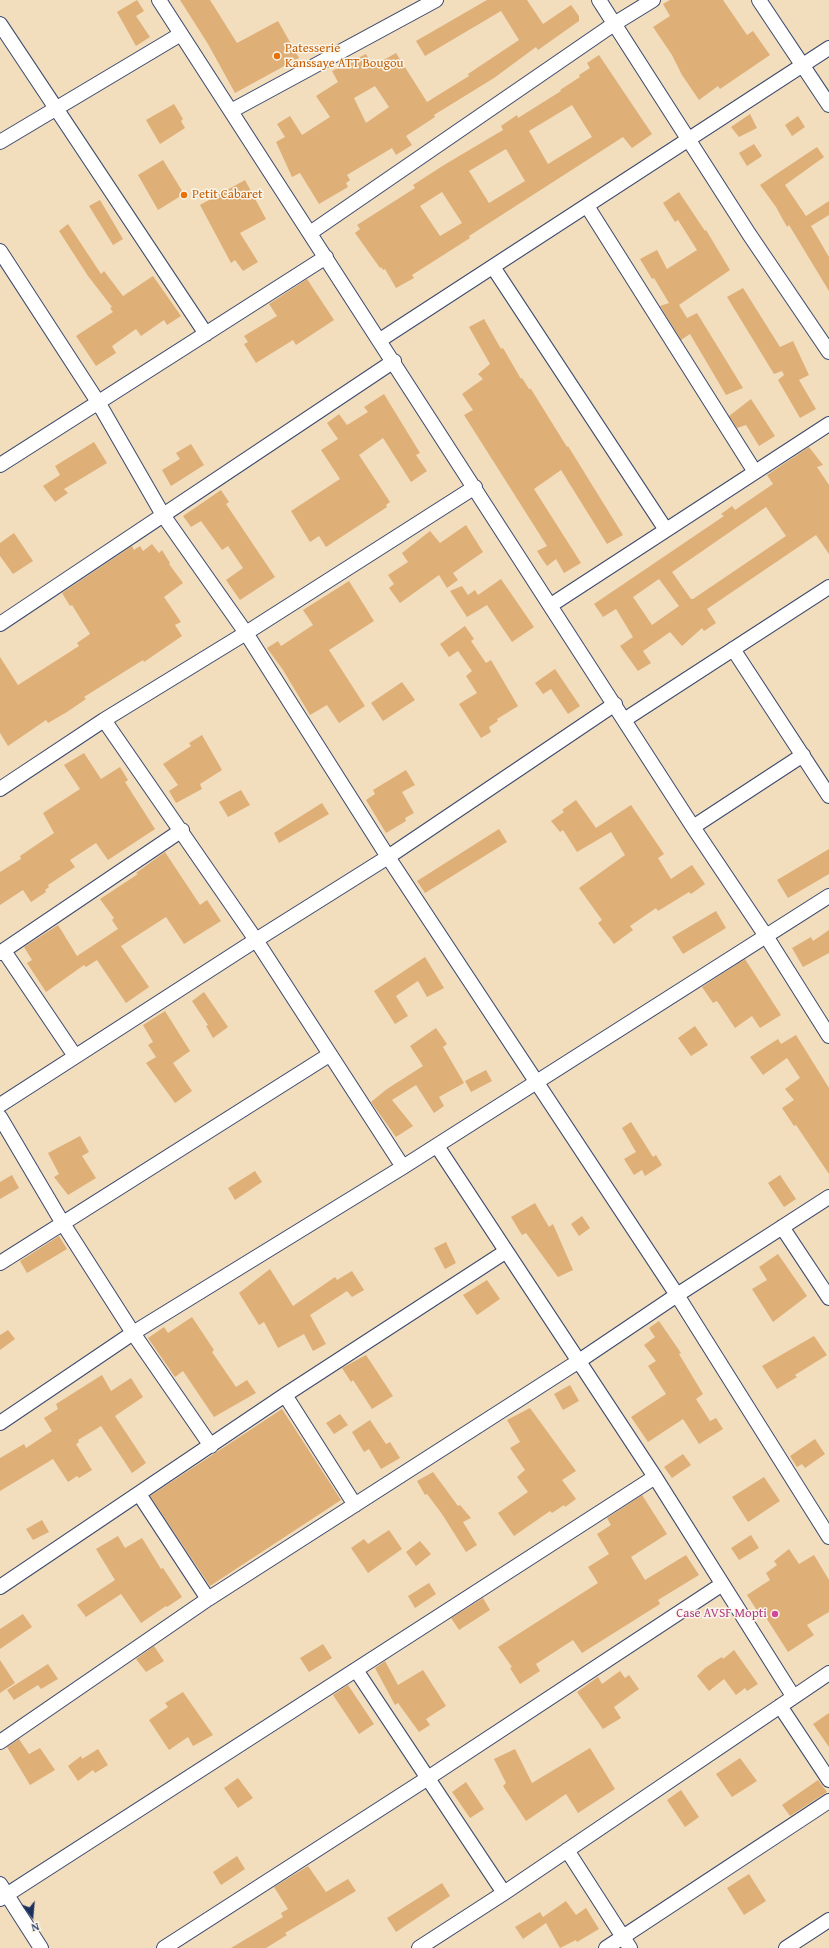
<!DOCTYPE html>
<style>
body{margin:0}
#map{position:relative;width:829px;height:1948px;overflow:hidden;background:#f2ddbd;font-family:"Gentium Book Plus",serif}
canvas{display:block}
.north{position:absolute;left:12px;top:1896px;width:40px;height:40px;-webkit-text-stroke:3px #fbf7ec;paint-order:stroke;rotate:164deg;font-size:11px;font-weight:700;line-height:16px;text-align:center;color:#1b2f5e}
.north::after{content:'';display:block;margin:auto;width:14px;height:18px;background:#1b2f5e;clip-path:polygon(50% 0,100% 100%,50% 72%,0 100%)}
</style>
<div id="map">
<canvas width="829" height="1948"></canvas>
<div class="north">N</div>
</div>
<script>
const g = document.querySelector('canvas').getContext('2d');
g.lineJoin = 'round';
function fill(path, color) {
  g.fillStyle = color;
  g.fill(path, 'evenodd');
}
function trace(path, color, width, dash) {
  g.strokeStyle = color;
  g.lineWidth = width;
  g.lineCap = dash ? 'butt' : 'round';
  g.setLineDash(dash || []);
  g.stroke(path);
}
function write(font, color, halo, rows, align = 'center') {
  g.font = font + ' "Gentium Book Plus",serif';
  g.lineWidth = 3;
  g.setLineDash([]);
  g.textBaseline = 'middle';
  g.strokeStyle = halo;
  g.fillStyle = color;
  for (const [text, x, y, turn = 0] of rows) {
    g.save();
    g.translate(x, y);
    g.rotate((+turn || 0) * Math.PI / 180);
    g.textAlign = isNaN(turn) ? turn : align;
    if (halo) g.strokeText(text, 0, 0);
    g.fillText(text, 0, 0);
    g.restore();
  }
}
fill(new Path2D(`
 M137,0L144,11L136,16L150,37L136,46L117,12Z
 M180,0H210L237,43L278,21L299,58L235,93L208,44Z
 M487,0H527L543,24L571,5L579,16V21L538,50L536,47L494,78L434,115L435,117L406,136L412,145L396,155L392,148L347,175L350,180L346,183L348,187L319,204L300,173L292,177L276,142L285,137L277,124L290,116L302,135L330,117L316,96L338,82L332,71L366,54L373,66L396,53L427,102L469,76L468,74L519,40L501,11L425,56L416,41ZM375,86L389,107L366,123L354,98Z
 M670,0H723L747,35L753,31L770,55L720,89L718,86L699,100L682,75L672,55L653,27L670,16L663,4Z
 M599,55L652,134L632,148L623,137L469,236L470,238L412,275L414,278L396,288L385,269L383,270L381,267L380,268L355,233L360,229L357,225L415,188L413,185L444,165L503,130L501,126L517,115L518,118L561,91L560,90L580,77L579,75L590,68L587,63ZM572,105L592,137L548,164L529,131ZM506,149L525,181L489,203L469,171ZM442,192L462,223L440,236L420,206Z
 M174,104L183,119L181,121L185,128L160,144L146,120Z
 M750,114L757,128L739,137L731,127Z
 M798,116L805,127L792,136L785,125Z
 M754,144L762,156L747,166L739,153Z
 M817,147L824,157L785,185L806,216L829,201V215L811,226L829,257V291L789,225L787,227L776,207L760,185Z
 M163,160L184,194L158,210L138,175Z
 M245,180L266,219L240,233L258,262L243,271L235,260L231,263L200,205Z
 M679,192L705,231L706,230L730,270L679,305L687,318L697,313L743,388L726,395L690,334L681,340L660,306L669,303L654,278L652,279L640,259L657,250L667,269L697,250L678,220L675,222L663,203Z
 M100,200L123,239L113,245L89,206Z
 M68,224L101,274L104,271L123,296L153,276L181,316L167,325L164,320L141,336L136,329L112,346L116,353L96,366L76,336L113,312L110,308L112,307L88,276L59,231Z
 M307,279L334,320L296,345L293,340L256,363L244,344L248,342L244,336L277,316L269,304Z
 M743,288L780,347L793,341L809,375L799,380L816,409L800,418L778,380L784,375L782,371L774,374L727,297Z
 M484,319L501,349L503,348L521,379L522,378L529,389H531L567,447L568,446L623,535L607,544L561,470L534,489L581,563L564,573L556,559L547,566L542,559L537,551L547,546L464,415L473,410L462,394L483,379L478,374L490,364L469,327Z
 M384,394L420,453L416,455L427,471L411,482L383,438L359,455L390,502L386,505L387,507L326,547L319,536L310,542L291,511L340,479L321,450L338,439L327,423L339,414L347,425L368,412L364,407Z
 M751,399L775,436L759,446L746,425L737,428L729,416Z
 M94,442L107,463L64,489L68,493L55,502L43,486L60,475L55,466Z
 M191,444L204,465L171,486L162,470L180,459L176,453Z
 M809,447L823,465L817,467L829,485V554L816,535L707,609L716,623L704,631L702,628L682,646L670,632L643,651L651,663L638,671L620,646L633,637L616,609L603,617L594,604L724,516L721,514L732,506L735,510L773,484L767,475ZM766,507L786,536L693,599H691L672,572ZM659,579L679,606L652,625L633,597Z
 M221,490L229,502L226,504L275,577L240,600L226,580L243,568L228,546L222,550L201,521L191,527L183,516Z
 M466,525L483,552L453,573L458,580L447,588L439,575L400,603L389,588L394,584L388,575L408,562L402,553L430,531L440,543Z
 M14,533L33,561L13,574L0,556V543Z
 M152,544L159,553L162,550L170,563L169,564L183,583L164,597L181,622L175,625L182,636L144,662L143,660L84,697L86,699L67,712L48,723L46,720L8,746L0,733V657L18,685L79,646L77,643L90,634L72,605L70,606L62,593L132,546L134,550L140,546L143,551Z
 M501,579L534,627L512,642L487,605L467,617L450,591L462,586L468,595L475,590L478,595Z
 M349,581L374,621L329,650L365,706L339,723L327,705L310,715L283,670L267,648L278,641L281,646L313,625L303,610Z
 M465,626L474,639L471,641L486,663L491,660L518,706L497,719L498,721L489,727L491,732L481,738L459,704L477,693L466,676L472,671L458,651L449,657L440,644Z
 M555,669L580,706L568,714L551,689L543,694L535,683Z
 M402,682L415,700L383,721L371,703Z
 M202,735L222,770L200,784L202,789L176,803L169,791L178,785L163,764L191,746L189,743Z
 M84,753L101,779L120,767L128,780L125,782L155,829L108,860L96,843L70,860L75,867L48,885L49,887L45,890L46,892L31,902L23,890L0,905V872L21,859L20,856L54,833L43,813L80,789L64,765Z
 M406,770L415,785L402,792L414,813L405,818L406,821L386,833L366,800L375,794L373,790Z
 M241,790L250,805L228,817L219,802Z
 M576,800L596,828L631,805L664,854L658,858L671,879L692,865L705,884L691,894L689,892L658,911L656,908L630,926L633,930L614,944L598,923L602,920L579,888L625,855L611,832L577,852L563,830L560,832L551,821L564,812L562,810Z
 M322,803L329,814L279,843L274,833Z
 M499,829L507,842L425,893L417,881Z
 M829,849V874L788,898L777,880Z
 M165,852L200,905L207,900L221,921L184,944L166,917L121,946L149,987L126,1003L97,960L86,967L84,965L46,992L27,963L32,960L24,947L58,925L77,956L118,929L112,920L114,918L100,899L138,874L136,873Z
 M716,911L726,928L683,954L672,937Z
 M829,930V953L803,967L792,948L811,937L813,941Z
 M425,957L444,988L427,997L418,981L396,996L408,1016L395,1024L374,991Z
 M745,959L781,1015L760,1028L752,1016L735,1028L717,1001L713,1003L702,987Z
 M204,992L228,1027L213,1038L206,1026L208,1025L192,1001Z
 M165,1011L190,1051L173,1063L192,1091L175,1103L146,1063L156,1057L148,1045L153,1042L143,1025Z
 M695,1026L708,1045L691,1056L678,1038Z
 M436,1028L447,1044L443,1047L464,1083L439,1097L444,1106L434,1113L416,1085L392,1100L413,1126L396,1137L371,1102L387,1089L423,1066L410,1046Z
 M796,1035L829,1088V1174L796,1125L794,1126L782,1108L794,1100L785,1089L800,1078L787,1058L763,1075L750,1057L778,1039L781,1044Z
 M486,1070L492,1081L471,1092L465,1081Z
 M631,1122L653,1157L656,1155L662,1165L645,1176L642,1170L634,1175L624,1159L636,1152L622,1128Z
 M80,1136L89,1152L82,1156L96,1178L68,1195L54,1177L59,1174L48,1153Z
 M255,1171L262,1182L235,1200L228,1188Z
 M12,1175L19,1188L0,1199V1182Z
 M780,1175L796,1199L784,1207L768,1183Z
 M535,1203L549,1227L553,1224L573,1270L558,1277L526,1233L522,1235L511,1217Z
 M582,1216L590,1228L579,1236L571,1224Z
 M59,1236L67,1249L27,1273L20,1261Z
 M446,1242L456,1263L445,1269L434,1248Z
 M778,1254L807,1296L773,1322L752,1289L767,1280L759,1267Z
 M270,1269L293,1306L335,1277L337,1280L352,1271L364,1290L352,1297L347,1291L310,1315L326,1344L313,1351L304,1334L278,1348L264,1322L259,1325L239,1293Z
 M487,1280L500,1299L477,1315L463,1295Z
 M192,1317L214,1350L212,1352L236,1387L247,1380L256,1393L214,1417L183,1371L175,1377L148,1338L164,1327L168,1333Z
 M659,1321L681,1353L679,1354L703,1394L696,1399L710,1421L716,1418L723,1429L699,1444L683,1419L648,1442L631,1417L666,1394L648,1366L656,1361L644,1345L655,1337L649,1328Z
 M8,1330L15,1339L0,1350V1335Z
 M814,1336L827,1355L795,1375L797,1377L777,1389L762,1366Z
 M366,1355L393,1396L372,1409L353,1380L351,1382L342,1368Z
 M102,1375L111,1391L131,1378L143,1397L115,1416L146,1463L132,1473L101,1426L78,1440L79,1442L76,1444L92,1470L79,1478L77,1476L68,1482L53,1459L0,1491V1458L24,1444L26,1448L52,1431L44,1418L58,1409L56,1404Z
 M570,1385L579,1401L563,1410L554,1394Z
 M530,1408L576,1471L562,1480L576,1499L565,1507L564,1505L552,1513L550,1511L514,1536L498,1513L528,1492L517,1477L525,1470L510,1448L520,1442L507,1420Z
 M282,1409L341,1500L210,1586L150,1496Z
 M340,1414L348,1425L334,1434L326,1423Z
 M370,1420L386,1444L390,1442L400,1458L381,1469L369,1449L364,1452L352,1432Z
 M815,1439L825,1454L805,1468L802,1464L797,1467L790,1456Z
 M683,1454L691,1465L672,1478L664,1467Z
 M433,1472L458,1506L460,1505L471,1518L463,1522L477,1545L466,1552L442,1514L427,1494L425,1495L417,1481Z
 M764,1477L780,1501L748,1522L732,1497Z
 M642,1495L667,1534L631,1557L645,1580L686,1555L699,1575L658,1600L660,1604L582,1653L573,1640L536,1664L540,1671L520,1684L510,1668L512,1667L498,1647L598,1583L588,1567L609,1554L597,1534L611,1525L607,1518Z
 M42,1520L49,1532L33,1540L26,1529Z
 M389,1530L402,1549L368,1573L351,1548L364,1539L368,1544Z
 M751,1535L759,1548L739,1560L731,1548Z
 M118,1536L125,1548L142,1538L161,1569L163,1568L182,1597L167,1607L166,1606L141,1623L121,1594L86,1617L77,1605L115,1580L96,1549Z
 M420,1541L431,1554L416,1566L406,1552Z
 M789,1549L799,1564L814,1555L829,1580V1612L807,1625L814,1635L788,1652L765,1616L762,1618L747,1595L770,1580L766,1573L777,1565L774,1561Z
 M429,1583L436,1594L415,1608L408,1596Z
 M483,1598L490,1610L459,1630L451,1618Z
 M23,1614L32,1627L0,1649V1629Z
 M323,1644L332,1658L309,1672L300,1658Z
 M154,1646L164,1661L146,1672L136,1659Z
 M734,1650L758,1684L747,1691L745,1688L736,1695L724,1679L709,1691L697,1676L705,1668L717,1660L722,1657L723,1659Z
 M0,1660L15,1683L0,1693Z
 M385,1661L398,1685L423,1670L446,1706L426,1719L430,1725L419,1732L398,1703L395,1705L375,1668Z
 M48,1664L58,1679L41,1689L38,1685L14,1700L7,1690Z
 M620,1671L625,1678L629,1675L639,1689L614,1707L621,1718L603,1729L577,1692L598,1677L602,1684Z
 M348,1685L374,1724L359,1734L333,1695Z
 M183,1692L213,1735L193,1746L188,1737L169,1750L149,1720L168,1707L165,1703Z
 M829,1713V1747L813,1724Z
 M19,1739L29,1754L40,1748L55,1770L30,1785L7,1747Z
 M590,1748L615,1789L578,1813L566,1794L526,1821L503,1786L506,1783L494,1759L515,1749L532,1783Z
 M98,1749L108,1765L95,1773L93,1770L78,1781L68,1766L81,1756L82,1759Z
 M740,1758L757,1781L732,1797L716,1774Z
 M238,1778L253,1798L238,1808L224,1788Z
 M818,1780L827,1792L790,1816L782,1805Z
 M466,1782L484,1809L470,1818L452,1792Z
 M681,1790L699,1817L685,1827L667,1800Z
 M237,1856L245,1869L221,1885L213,1872Z
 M308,1866L326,1892L348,1879L356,1891L285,1933L287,1935L266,1948H231L283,1917L281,1913L288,1909L274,1887Z
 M749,1874L766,1901L744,1915L727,1888Z
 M442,1883L450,1896L396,1932L387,1918Z
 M566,1901L576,1915L586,1908L599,1929L577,1942L576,1940L560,1948L546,1923L523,1939L515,1927L540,1912L544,1919L543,1917Z`), '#dfaf78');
const street = new Path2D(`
 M159,0L693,827L766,936L829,1036
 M599,0L749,234L829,352
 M759,0L829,105
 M0,24L206,334
 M231,111L436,0
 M0,142L181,34
 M587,206L755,472
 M310,233L614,24L653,0
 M0,251L98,402L163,515L246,633L388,857L677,1295L829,1537
 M493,267L666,530
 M380,340L829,48
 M0,465L326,257
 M551,605L829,424
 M0,624L394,361
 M733,649L829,796
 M104,720L256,940L403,1167
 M624,720L829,587
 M0,789L104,720L246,633L475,487
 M693,827L803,755
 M4,951L75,1056
 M0,953L182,830
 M0,1105L256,940L388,857L615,704
 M0,1117L62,1222L133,1333L211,1446
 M437,1146L655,1477L793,1696
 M782,1227L829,1298
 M0,1263L329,1055
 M285,1395L355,1505
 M0,1423L133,1333L403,1167L829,896
 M139,1494L208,1599
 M0,1587L285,1395L505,1252
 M356,1670L504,1893
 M780,1706L829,1780
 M0,1742L208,1599L579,1361L677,1295L829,1197
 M567,1850L630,1948
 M0,1884L41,1948
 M0,1899L655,1477
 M164,1948L428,1778L721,1585
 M419,1948L504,1893L829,1673
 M606,1948L829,1801
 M786,1948L829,1920`);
trace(street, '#3b496c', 16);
trace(street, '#fff', 14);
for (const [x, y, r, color] of [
 [277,56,4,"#e8710a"],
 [184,195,4,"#e8710a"],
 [775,1614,4,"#d1479c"]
]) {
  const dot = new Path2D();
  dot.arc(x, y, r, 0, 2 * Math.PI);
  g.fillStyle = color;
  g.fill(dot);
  trace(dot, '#fbf7ec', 1.5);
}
write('13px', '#c56008', '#fbf7ec', [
 ["Patesserie",285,49],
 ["Kanssaye ATT Bougou",285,64],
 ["Petit Cabaret",192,195]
], 'left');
write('13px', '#b23c85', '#fbf7ec', [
 ["Case AVSF Mopti",767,1614]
], 'right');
</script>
